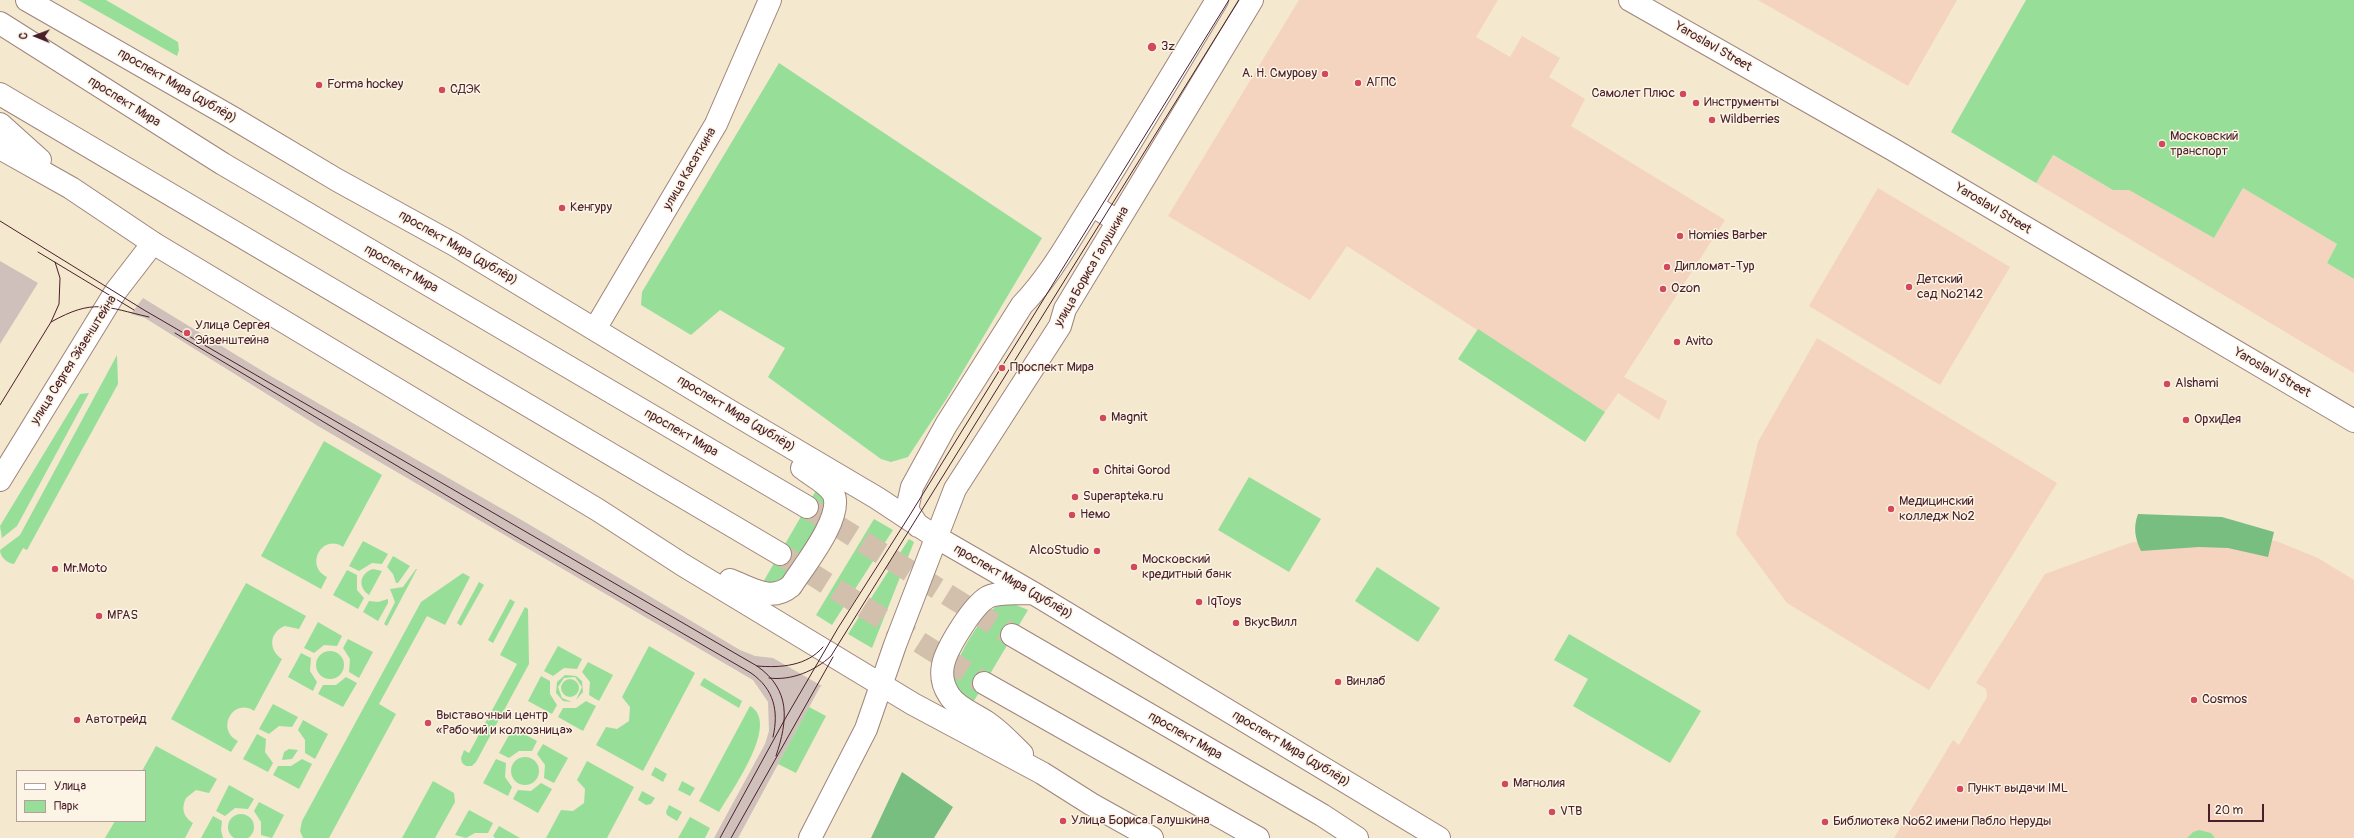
<!DOCTYPE html>
<meta charset="utf-8">
<style>
body{margin:0}
#map{position:relative;width:2354px;height:838px;overflow:hidden;background:#f4e8ce;font-family:Pangolin,sans-serif}
canvas{display:block}
.legend{position:absolute;left:16px;top:770px;width:130px;height:52px;box-sizing:border-box;background:#fcf5e5;border:1px solid #b59f9b;margin:0;padding:5px 7px;list-style:none;font-size:12px;color:#4a1f2b}
.legend li{display:flex;align-items:center;gap:8px;height:20px}
.legend b{width:20px;border:1px solid #b59f9b}
.north{position:absolute;left:16px;top:16px;width:40px;height:40px;-webkit-text-stroke:3px #fcf5e5;paint-order:stroke;rotate:271deg;font-size:11px;font-weight:700;line-height:16px;text-align:center;color:#4a1f2b}
.north::after{content:'';display:block;margin:auto;width:14px;height:18px;background:#4a1f2b;clip-path:polygon(50% 0,100% 100%,50% 72%,0 100%)}
.scale{position:absolute;left:2208px;top:804px;width:56px;height:18px;box-sizing:border-box;border:2px solid #4a1f2b;border-top:0;padding-left:5px;font-size:12px;line-height:14px;white-space:nowrap;color:#4a1f2b;-webkit-text-stroke:3px #fcf5e5;paint-order:stroke}
</style>
<div id="map">
<canvas width="2354" height="838"></canvas>
<ul class="legend">
<li><b style="height:5px;background:#fff"></b>Улица</li>
<li><b style="height:11px;background:#97df99"></b>Парк</li>
</ul>
<div class="north">С</div>
<div class="scale">20 m</div>
</div>
<script>
const g = document.querySelector('canvas').getContext('2d');
g.lineJoin = 'round';
function fill(path, color) {
  g.fillStyle = color;
  g.fill(path, 'evenodd');
}
function trace(path, color, width, dash) {
  g.strokeStyle = color;
  g.lineWidth = width;
  g.lineCap = dash ? 'butt' : 'round';
  g.setLineDash(dash || []);
  g.stroke(path);
}
function write(font, color, halo, rows, align = 'center') {
  g.font = font + ' Pangolin,sans-serif';
  g.lineWidth = 3;
  g.setLineDash([]);
  g.textBaseline = 'middle';
  g.strokeStyle = halo;
  g.fillStyle = color;
  for (const [text, x, y, turn = 0] of rows) {
    g.save();
    g.translate(x, y);
    g.rotate((+turn || 0) * Math.PI / 180);
    g.textAlign = isNaN(turn) ? turn : align;
    if (halo) g.strokeText(text, 0, 0);
    g.fillText(text, 0, 0);
    g.restore();
  }
}
fill(new Path2D(`
 M1299,0H1498L1476,37L1510,57L1522,36L1560,58L1549,77L1585,99L1571,126L1725,220L1624,377L1667,401L1659,420L1618,393L1605,412L1347,246L1310,300L1168,216Z
 M1758,0H1957L1908,86Z
 M2052,155L2113,190H2129L2214,238L2243,188L2337,244L2327,263L2354,279V373L2036,183Z
 M1878,188L2010,267L1940,385L1809,306Z
 M1817,338L2057,483L1929,690L1787,603L1736,534L1758,442Z
 M2199,530L2276,541L2318,558L2354,580V838H1894L1953,740L1959,745L1987,697L1986,689L1976,683L2045,574L2130,543Z`), '#f4d3bf');
fill(new Path2D(`
 M0,261L38,283L0,344Z
 M143,298L269,375L525,522L740,650L755,656L773,658L822,686L820,687L738,838H714L765,744L769,731L768,702L753,680L318,426L145,318L131,314Z`), '#d0c0bb');
fill(new Path2D(`
 M78,0H106L178,42L179,50L177,56Z
 M2026,0H2354V279L2327,263L2337,244L2243,188L2214,238L2129,190H2113L2053,155L2036,183L1951,132Z
 M779,63L1042,238L947,398L908,457L891,462L881,459L768,377L785,348L720,310L691,335L641,305L642,292Z
 M1478,329L1605,412L1585,442L1458,359Z
 M117,355L118,384L27,550L23,548L14,564C7,563 0,557 0,550L20,535Z
 M89,393L17,526L2,538L0,526L80,394Z
 M324,441L382,475L343,547C322,533 304,566 327,577L321,589L261,556Z
 M1249,477L1321,519L1289,572L1218,530Z
 M818,487L824,491L826,510L785,580L780,584H762Z
 M874,519L893,530L832,625L816,615Z
 M909,539L914,542L872,648L848,634Z
 M363,541L388,554L382,564L372,563L359,571L349,566Z
 M393,556L410,566L398,583H396L393,574L387,567Z
 M1377,567L1440,608L1418,642L1355,601Z
 M373,569L382,571L369,595C357,587 360,573 373,569Z
 M416,569H417L387,626L384,624L395,602L390,589L403,587Z
 M347,570L357,575V590L364,598L358,609L333,595Z
 M463,573L470,577L445,625L427,616L379,704L396,714L329,838H303L300,831L302,821L421,602Z
 M479,582L484,585L461,626L457,623Z
 M246,583L306,616L299,629L285,626C269,632 268,650 282,659L254,711C233,697 215,730 238,741L231,752L171,719Z
 M388,599V603L378,621L363,612L369,601L378,602Z
 M510,599L515,602L493,643L488,640Z
 M1003,604L1016,605L1028,610L971,706C963,699 957,692 954,681C950,667 977,624 988,613C992,609 997,606 1003,604Z
 M525,607L528,609L529,664L476,762L472,766H466L462,763L461,758L464,750L469,753L517,664L500,655Z
 M318,622L342,636L337,646L324,645L314,653L304,648Z
 M1569,634L1701,711L1670,763L1573,706L1588,679L1554,660Z
 M348,639L373,652L359,678L349,672L350,659L343,648Z
 M558,646L582,659L577,669L564,668L553,676L544,671Z
 M649,646L695,673L643,771L596,745L606,727L617,729L629,721L630,707L622,697Z
 M316 665a14 14 0 1 1 28 0a14 14 0 1 1-28 0Z
 M301,653L311,658L310,671L317,682L313,691L288,677Z
 M588,662L613,675L599,701L589,695L590,682L582,672Z
 M565,675L576,676L582,681L583,692L576,700L582,687L575,677L564,678L558,687L562,698L572,702L563,701L556,693L557,682Z
 M541,676L550,681V694L557,705L552,714L528,701Z
 M346,677L357,683L343,707L318,694L323,685H336Z
 M704,678L742,701L739,708L700,685Z
 M561 688a9 9 0 1 1 18 0a9 9 0 1 1-18 0Z
 M586,701L596,706L583,731L558,717L563,708H576Z
 M273,704L298,717L292,727L279,726L269,734L259,729Z
 M750,706C781,723 731,791 719,812L699,801Z
 M809,707L826,716L796,773L778,764Z
 M303,720L328,734L315,759L305,753V740L298,730Z
 M513,728L537,741L532,751H519L509,758L499,753Z
 M257,734L266,739L265,752L273,763L268,772L243,759Z
 M543,744L568,758L554,783L544,778L545,765L537,754Z
 M156,746L217,779L209,793L196,790L186,798C181,808 183,817 193,823L185,838H105L115,821H145V771H142Z
 M289,749L298,750L292,759L282,760L284,752Z
 M511 771a14 14 0 1 1 28 0a14 14 0 1 1-28 0Z
 M302,759L312,764L299,789L273,775L278,766H291Z
 M496,759L506,763L505,777L512,787L508,796L483,783Z
 M587,761L634,787L607,838H546L561,810L573,811L584,803L585,789L577,780Z
 M655,767L667,774L663,782L651,775Z
 M433,781L454,793L455,802L435,838H402Z
 M682,781L695,788L690,796L678,790Z
 M541,783L552,789L538,813L513,799L518,790L531,791Z
 M229,785L254,799L248,809L235,808L225,816L216,811Z
 M642,791L655,798L651,804L646,805L638,800Z
 M259,802L284,815L272,838L261,835V822L254,811Z
 M669,805L682,812L677,821L667,815L666,812Z
 M469,810L493,823L488,833H475L466,838L455,835Z
 M228 827a13 13 0 1 1 26 0a13 13 0 1 1-26 0Z
 M213,816L222,821L221,830L223,838H201Z
 M690,817L710,828L705,838H678Z
 M499,826L520,838H495L493,836Z
 M2199,830L2211,833L2215,838H2187L2193,832Z`), '#97df99');
fill(new Path2D(`
 M2138,514L2222,517L2274,532L2268,557L2228,548L2199,547L2141,551C2135,538 2133,528 2138,514Z
 M902,772L953,807L934,838H871Z`), '#79be81');
trace(new Path2D(`
 M807,507L1012,635
 M780,554L984,683`), '#d2c0ad', 22, [22, 11]);
const minor = new Path2D(`
 M1630,0L1892,149L2354,421
 M1092,205L1117,221
 M595,329L716,124L770,0
 M0,480L116,291L153,243`);
const major = new Path2D(`
 M27,0L233,118L337,180L455,245L733,413L877,498L936,537L1033,593L1439,838
 M0,23L223,164L807,507
 M0,94L780,554
 M0,124L40,160
 M0,148L71,188L153,243L598,510L683,565L913,704L1042,773L1091,804L1152,838
 M918,526L907,509L912,487L946,425L1022,305C1051,275 1071,237 1093,203C1135,136 1176,68 1217,0
 M730,580C751,588 771,603 791,586C803,567 845,516 833,493C826,482 812,476 802,468
 M1012,635L1322,815L1357,838
 M984,683L1258,838
 M1022,754C1011,743 1001,732 988,723C975,714 957,708 949,695C943,686 941,675 943,665C946,649 973,605 988,597C1000,591 1020,594 1033,593
 M810,838L866,729L895,645L955,489L1060,326L1065,309L1252,0`);
trace(minor, '#9f847c', 24);
trace(major, '#9f847c', 24);
trace(minor, '#fff', 22);
trace(major, '#fff', 22);
trace(new Path2D(`
 M0,221L144,310L757,666C791,690 788,720 776,756
 M38,252L134,310
 M51,322C94,298 105,307 149,317
 M175,333L501,528L751,673C774,689 779,711 773,737
 M0,405L51,322L59,304L60,278L55,262
 M757,666C781,668 807,666 823,647
 M769,678C791,681 815,671 831,656L1239,0
 M720,838L785,719L838,628L908,518L1229,0
 M731,838L833,657`), '#4a1f2b', 1);
for (const [x, y, r, color] of [
 [1152,47,5,"#d1495b"],
 [1325,74,4,"#d1495b"],
 [1358,83,4,"#d1495b"],
 [319,85,4,"#d1495b"],
 [442,90,4,"#d1495b"],
 [1683,94,4,"#d1495b"],
 [1696,103,4,"#d1495b"],
 [1712,120,4,"#d1495b"],
 [2162,144,4,"#d1495b"],
 [562,208,4,"#d1495b"],
 [1680,236,4,"#d1495b"],
 [1667,267,4,"#d1495b"],
 [1909,287,4,"#d1495b"],
 [1663,289,4,"#d1495b"],
 [187,333,4,"#d1495b"],
 [1677,342,4,"#d1495b"],
 [1002,368,4,"#d1495b"],
 [2167,384,4,"#d1495b"],
 [1103,418,4,"#d1495b"],
 [2186,420,4,"#d1495b"],
 [1096,471,4,"#d1495b"],
 [1075,497,4,"#d1495b"],
 [1891,509,4,"#d1495b"],
 [1072,515,4,"#d1495b"],
 [1097,551,4,"#d1495b"],
 [1134,567,4,"#d1495b"],
 [55,569,4,"#d1495b"],
 [1199,602,4,"#d1495b"],
 [99,616,4,"#d1495b"],
 [1236,623,4,"#d1495b"],
 [1338,682,4,"#d1495b"],
 [2194,700,4,"#d1495b"],
 [77,720,4,"#d1495b"],
 [428,723,4,"#d1495b"],
 [1505,784,4,"#d1495b"],
 [1960,789,4,"#d1495b"],
 [1552,812,4,"#d1495b"],
 [1063,821,4,"#d1495b"],
 [1825,822,4,"#d1495b"]
]) {
  const dot = new Path2D();
  dot.arc(x, y, r, 0, 2 * Math.PI);
  g.fillStyle = color;
  g.fill(dot);
  trace(dot, '#fcf5e5', 1.5);
}
write('13px', '#4a1f2b', '#fcf5e5', [
 ["3z",1161,47],
 ["А. Н. Смурову",1317,74,"right"],
 ["АГПС",1366,83],
 ["Forma hockey",327,85],
 ["СДЭК",450,90],
 ["Самолет Плюс",1675,94,"right"],
 ["Инструменты",1704,103],
 ["Wildberries",1720,120],
 ["Московский",2170,137],
 ["транспорт",2170,152],
 ["Кенгуру",570,208],
 ["Homies Barber",1688,236],
 ["Дипломат-Тур",1675,267],
 ["Детский",1917,280],
 ["сад №2142",1917,295],
 ["Ozon",1671,289],
 ["Улица Сергея",195,326],
 ["Эйзенштейна",195,341],
 ["Avito",1685,342],
 ["Проспект Мира",1010,368],
 ["Alshami",2175,384],
 ["Magnit",1111,418],
 ["ОрхиДея",2194,420],
 ["Chitai Gorod",1104,471],
 ["Superapteka.ru",1083,497],
 ["Медицинский",1899,502],
 ["колледж №2",1899,517],
 ["Немо",1080,515],
 ["AlcoStudio",1089,551,"right"],
 ["Московский",1142,560],
 ["кредитный банк",1142,575],
 ["Mr.Moto",63,569],
 ["IqToys",1207,602],
 ["MPAS",107,616],
 ["ВкусВилл",1244,623],
 ["Винлаб",1346,682],
 ["Cosmos",2202,700],
 ["Выставочный центр",436,716],
 ["«Рабочий и колхозница»",436,731],
 ["Автотрейд",85,720],
 ["Магнолия",1513,784],
 ["Пункт выдачи IML",1968,789],
 ["VTB",1560,812],
 ["Улица Бориса Галушкина",1071,821],
 ["Библиотека №62 имени Пабло Неруды",1833,822]
], 'left');
write('13px', '#4a1f2b', '#fcf5e5', [
 ["Yaroslavl Street",1713,47,30],
 ["проспект Мира (дублёр)",177,86,30],
 ["проспект Мира",124,102,32],
 ["улица Касаткина",690,169,-60],
 ["Yaroslavl Street",1993,209,31],
 ["проспект Мира (дублёр)",458,248,30],
 ["улица Бориса Галушкина",1092,267,-60],
 ["проспект Мира",401,269,30],
 ["улица Сергея Эйзенштейна",74,360,-58],
 ["Yaroslavl Street",2272,373,30],
 ["проспект Мира (дублёр)",736,414,31],
 ["проспект Мира",681,433,30],
 ["проспект Мира (дублёр)",1013,582,30],
 ["проспект Мира",1185,736,30],
 ["проспект Мира (дублёр)",1291,749,31]
]);
</script>
